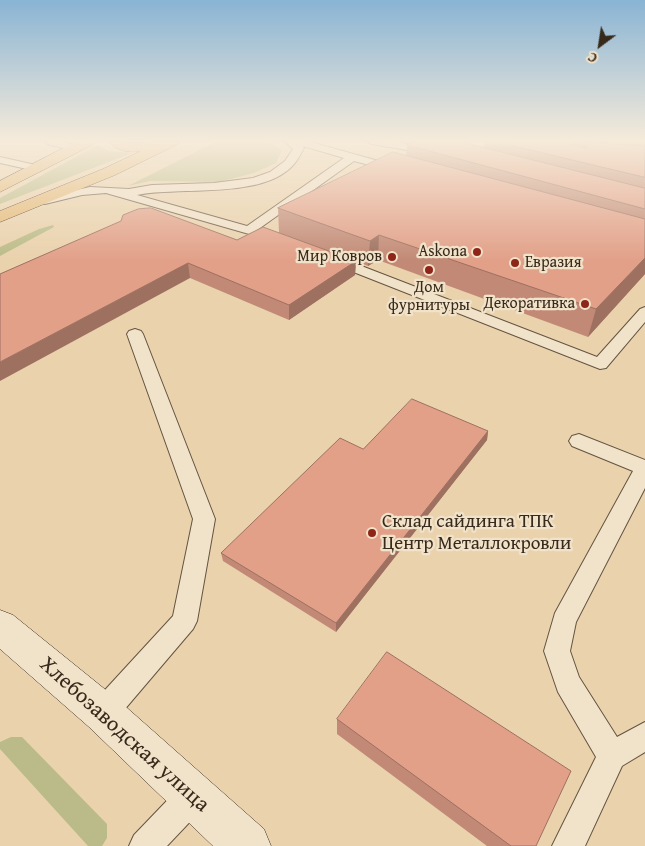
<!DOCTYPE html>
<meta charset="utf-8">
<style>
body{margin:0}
#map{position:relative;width:645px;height:846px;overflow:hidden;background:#ead2ad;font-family:"Gentium Book Plus",serif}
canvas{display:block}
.north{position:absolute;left:575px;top:20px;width:50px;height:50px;-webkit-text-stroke:4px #f1e2ca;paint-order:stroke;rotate:211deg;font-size:14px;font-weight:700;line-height:20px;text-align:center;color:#382a1b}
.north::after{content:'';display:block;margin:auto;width:18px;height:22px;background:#382a1b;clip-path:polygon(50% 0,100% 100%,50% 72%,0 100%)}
</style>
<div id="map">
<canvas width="645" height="846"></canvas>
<div class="north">С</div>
</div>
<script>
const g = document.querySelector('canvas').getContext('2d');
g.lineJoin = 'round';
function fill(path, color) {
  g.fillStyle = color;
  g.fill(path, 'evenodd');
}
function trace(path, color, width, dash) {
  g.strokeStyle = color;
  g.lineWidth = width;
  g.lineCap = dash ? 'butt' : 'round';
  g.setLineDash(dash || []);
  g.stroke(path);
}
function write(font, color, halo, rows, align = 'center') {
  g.font = font + ' "Gentium Book Plus",serif';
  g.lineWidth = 4.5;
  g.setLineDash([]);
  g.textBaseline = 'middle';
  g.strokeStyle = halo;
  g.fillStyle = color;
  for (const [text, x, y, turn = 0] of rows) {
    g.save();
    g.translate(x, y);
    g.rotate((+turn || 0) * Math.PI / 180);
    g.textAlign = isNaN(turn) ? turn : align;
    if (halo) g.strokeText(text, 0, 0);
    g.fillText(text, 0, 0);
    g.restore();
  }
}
fill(new Path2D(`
 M217,141H268L282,150L276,163L254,173L219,182L150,181L128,186Z
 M98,145L109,151L132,153L0,204V198Z
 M53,225L54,227L0,256V247L39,229Z
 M11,737H22L107,824V838L102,846H88L0,749V742Z`), '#babb88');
const lane = new Path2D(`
 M46,141H59L79,146L80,148L75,151L47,144Z
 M284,141H307L400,167L401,169L396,172L354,161L253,233L249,234L106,193L82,195L45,204L39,200L41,198L90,187L129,189L152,185L214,183L253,178L270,172L285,161L293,149ZM303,146L344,158L247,226L137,195C179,186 264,200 294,164C298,160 301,153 304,148Z
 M366,141H391L431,148L436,151L431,154L371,144Z
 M0,157L40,166L41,168L36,171L0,163Z
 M333,255L597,357L640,309L645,307V322L606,368L600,369L328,262L326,259L328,256Z
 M135,329L141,331L143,334L215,519L197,621L193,629L113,723L103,727L93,723L89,713L93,703L173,616L193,519L127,334L129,331Z
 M579,434L645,460V488L576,622L570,651L579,677L617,737L645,722V752L622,766L585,846H552L596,757L558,692L544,651L555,613L633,471L572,446L569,441L572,436Z
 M193,781L204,785L208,796L204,807L167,846H129L134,835L182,785Z`);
const secondary = new Path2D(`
 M0,610L13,615L117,699L264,829L271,846H213L89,727L0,649Z`);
const primary = new Path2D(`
 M77,141H96L94,144L0,192V181Z
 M108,141L134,143L180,141L178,144L115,175L0,222V211L103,169L141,151C129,153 116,151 108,141Z`);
trace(lane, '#645440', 2);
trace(secondary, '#382a1b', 1);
trace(primary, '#382a1b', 1);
fill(lane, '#f1e2ca');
fill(secondary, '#f1e2ca');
fill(primary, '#e5b976');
fill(new Path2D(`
 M403,141H458L484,148L485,141H528L572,145L571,141H645V274L588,337L378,260L368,266L356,261L355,275L289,320L190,278L0,274L237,240L279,233L278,208L406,155L407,145L413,142Z
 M488,431L487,440L336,632L223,561L221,553L363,449Z
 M337,719L536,846H487L337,734Z`), '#c28a76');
fill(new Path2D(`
 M379,235L378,260L368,266L370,241Z
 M645,258V274L588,337L596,309Z
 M356,261L355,275L289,320V305Z
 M188,263L190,278L0,381V362Z
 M488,431L487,440L336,632V623Z`), '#9e7060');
const building = new Path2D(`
 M415,141H458L644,188H645V209L407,145Z
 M493,141H557L587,148L584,142L645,146V177Z
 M393,152L645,219V258L596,309L379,235L370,241L278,208Z
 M151,208L237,240L263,227L356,261L289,305L188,263L0,362V274L121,221L123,215L138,209Z
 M412,399L488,431L336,623L221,553L340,438L363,449Z
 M387,652L571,771L536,846H511L337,719Z`);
fill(building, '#e2a089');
trace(building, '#9e7060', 1);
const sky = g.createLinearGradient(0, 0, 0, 260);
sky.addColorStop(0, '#89b4d4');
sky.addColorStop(0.54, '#f6ebda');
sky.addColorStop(1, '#f6ebda00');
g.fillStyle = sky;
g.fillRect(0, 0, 645, 260);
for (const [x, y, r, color] of [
 [477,252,5,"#8f2418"],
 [392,257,5,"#8f2418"],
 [515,263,5,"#8f2418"],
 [429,270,5,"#8f2418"],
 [585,304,5,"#8f2418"],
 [372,533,5,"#8f2418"]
]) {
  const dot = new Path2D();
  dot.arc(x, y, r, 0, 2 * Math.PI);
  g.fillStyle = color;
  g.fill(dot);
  trace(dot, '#f1e2ca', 2);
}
write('16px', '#382a1b', '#f1e2ca', [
 ["Askona",467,252],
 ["Мир Ковров",382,257],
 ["Евразия",525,263,"left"],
 ["Дом",429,288,"center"],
 ["фурнитуры",429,306,"center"],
 ["Декоративка",575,304]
], 'right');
write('19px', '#382a1b', '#f1e2ca', [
 ["Склад сайдинга ТПК",382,522],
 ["Центр Металлокровли",382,544]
], 'left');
write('22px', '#382a1b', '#f1e2ca', [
 ["Хлебозаводская улица",124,735,42]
]);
</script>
